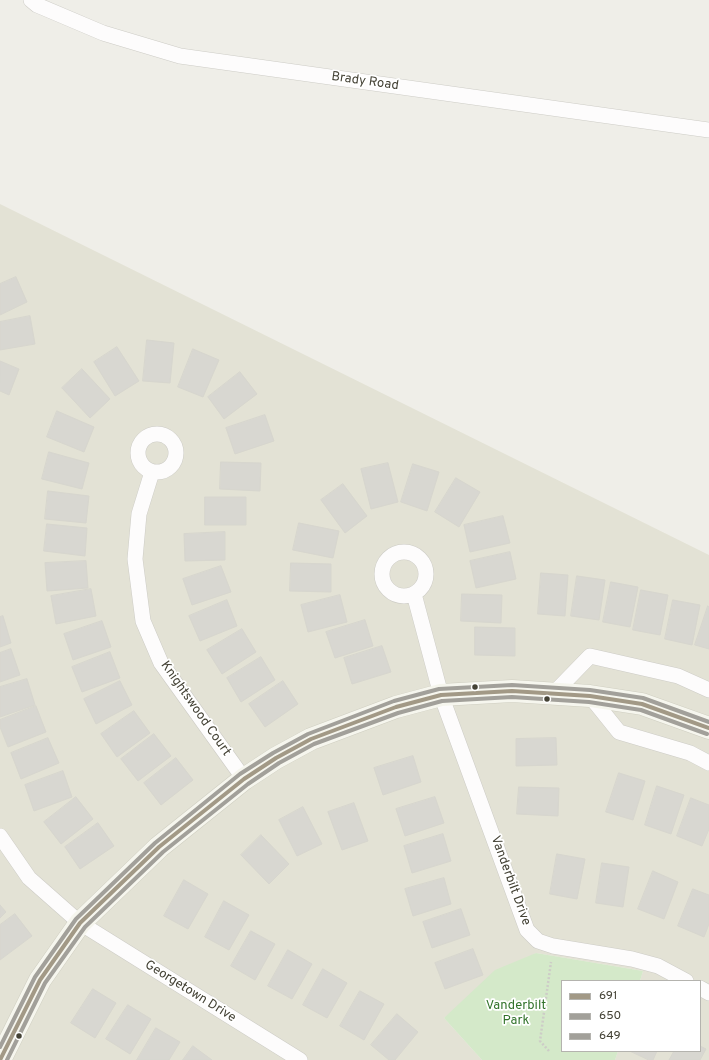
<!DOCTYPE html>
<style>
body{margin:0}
#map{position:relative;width:709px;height:1060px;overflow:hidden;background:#efeee8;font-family:Overpass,sans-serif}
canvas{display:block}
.legend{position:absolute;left:561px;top:980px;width:140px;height:72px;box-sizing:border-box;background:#fff;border:1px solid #b4b3ae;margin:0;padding:5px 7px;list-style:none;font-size:12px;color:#444235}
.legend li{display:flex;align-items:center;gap:8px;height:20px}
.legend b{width:20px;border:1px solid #b4b3ae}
</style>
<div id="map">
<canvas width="709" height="1060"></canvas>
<ul class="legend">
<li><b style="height:5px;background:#a29986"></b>691</li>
<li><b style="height:5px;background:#a2a09a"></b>650</li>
<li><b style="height:5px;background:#a2a09a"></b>649</li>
</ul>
</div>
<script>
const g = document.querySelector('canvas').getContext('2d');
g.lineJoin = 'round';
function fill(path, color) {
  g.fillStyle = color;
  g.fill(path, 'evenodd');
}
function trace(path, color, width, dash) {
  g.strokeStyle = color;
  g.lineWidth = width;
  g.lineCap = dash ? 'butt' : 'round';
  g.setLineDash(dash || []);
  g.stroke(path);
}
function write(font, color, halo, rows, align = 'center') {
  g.font = font + ' Overpass,sans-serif';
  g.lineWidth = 3.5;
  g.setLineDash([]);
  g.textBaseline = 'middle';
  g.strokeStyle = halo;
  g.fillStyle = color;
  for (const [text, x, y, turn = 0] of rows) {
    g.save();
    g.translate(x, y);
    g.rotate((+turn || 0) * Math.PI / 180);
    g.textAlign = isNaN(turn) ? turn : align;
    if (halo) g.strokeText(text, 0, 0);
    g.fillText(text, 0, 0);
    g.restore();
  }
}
fill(new Path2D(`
 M0,204L709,555V1060H615L618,1051H700V981H640L643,971L536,953L444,1018L482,1060H0Z`), '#e3e2d5');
fill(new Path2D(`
 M536,953L643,971L640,981H562V1051H618L615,1060H482L444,1018L495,970Z`), '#d4e9c9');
const building = new Path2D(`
 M16,277L27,302L0,315V284Z
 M30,316L35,344L0,350V322Z
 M147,340L174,343L170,383L143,381Z
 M117,347L139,381L115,396L94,362Z
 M193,349L219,360L203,397L178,387Z
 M0,361L19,369L9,395L0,391Z
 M82,369L110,399L90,418L62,388Z
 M240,372L257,394L224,419L208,397Z
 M57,411L94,427L84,452L47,437Z
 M265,415L274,441L235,454L226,428Z
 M49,452L89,463L82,489L42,479Z
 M221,462L261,463L260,491L220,489Z
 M388,463L398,502L371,509L361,469Z
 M413,464L439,472L427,511L401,502Z
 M456,478L480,492L459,527L435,512Z
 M343,484L367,516L345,533L321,500Z
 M48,491L89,496L86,523L45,519Z
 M205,497H246V525H205Z
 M503,516L510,543L470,552L464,525Z
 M299,523L339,531L333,558L293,550Z
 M47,524L87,528L85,556L44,551Z
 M225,532V560L185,561L184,534Z
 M510,552L516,579L476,588L470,561Z
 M86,561L88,588L47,591L45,563Z
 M291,563L331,564V592L290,591Z
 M221,566L231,592L192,605L183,579Z
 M541,573L568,575L565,616L538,614Z
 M577,576L605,580L599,620L571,616Z
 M611,582L638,587L630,627L603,622Z
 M91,589L96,616L56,624L51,596Z
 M641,590L668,595L660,635L633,630Z
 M462,594L502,595L501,623L461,621Z
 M340,595L347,622L308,632L301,605Z
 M227,600L237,626L200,641L189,616Z
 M673,600L700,605L692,645L665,639Z
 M708,606L709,607V649L695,645Z
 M3,616L11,643L0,647V617Z
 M365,620L373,646L335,658L326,632Z
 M102,621L111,647L73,660L64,634Z
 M475,627L515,628V656L475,655Z
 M242,629L256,652L222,674L207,650Z
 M382,646L391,672L352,684L344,658Z
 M11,649L20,675L0,682V653Z
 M110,652L120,678L82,692L72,667Z
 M261,657L275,680L241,702L227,678Z
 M27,679L35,705L0,717V687Z
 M120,681L132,705L96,724L84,699Z
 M283,681L298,704L265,727L249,704Z
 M36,706L46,732L8,747L0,727V720Z
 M134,711L150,733L117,757L101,734Z
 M154,734L171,756L138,781L121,759Z
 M48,738L59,763L21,779L11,753Z
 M556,738L557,765L516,766V739Z
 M413,756L421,782L383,795L374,768Z
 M176,758L193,780L161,805L144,783Z
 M63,771L72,797L34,811L25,785Z
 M619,773L645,781L633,820L606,812Z
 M657,786L684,795L671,834L645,825Z
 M519,787L559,788L558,816L517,814Z
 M76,797L93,819L61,844L44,822Z
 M435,797L444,823L405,836L396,809Z
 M691,798L709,805V829L702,846L677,836Z
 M354,803L368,841L342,850L328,812Z
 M303,807L322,844L297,856L279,820Z
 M98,823L114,846L80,869L65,847Z
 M443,834L451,861L412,873L404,846Z
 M261,835L289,864L269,884L241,855Z
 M557,854L585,859L577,899L550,894Z
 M602,863L629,867L623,907L596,903Z
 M653,871L678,882L664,919L638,909Z
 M444,878L451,904L413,916L405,889Z
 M184,880L208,894L188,929L164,916Z
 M693,889L709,895V924L704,937L678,926Z
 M224,901L249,915L229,950L205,937Z
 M0,905L6,912L0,918Z
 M461,909L470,935L432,948L423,922Z
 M15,914L32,936L0,960V925Z
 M251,931L275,944L255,980L231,966Z
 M473,949L483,975L445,989L435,963Z
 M288,950L312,964L292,999L268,986Z
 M323,969L347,983L327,1018L303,1005Z
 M93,989L116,1003L95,1038L71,1023Z
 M360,991L384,1004L364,1040L340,1026Z
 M128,1005L151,1019L130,1054L106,1039Z
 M397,1014L418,1032L395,1060H389L371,1045Z
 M156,1028L180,1042L169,1060H137Z
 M193,1046L212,1060H183Z
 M700,1046L706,1049L700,1060H669L674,1051H700Z
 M630,1051H657L653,1060H649Z`);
fill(building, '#d8d7d1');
trace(building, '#d7d6ce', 1);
const street = new Path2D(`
 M31,0L37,5L103,33L180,56L709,130
 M138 453a19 19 0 1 1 38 0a19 19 0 1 1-38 0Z
 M152,472L139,514L135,559L143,621L161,663L244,779
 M382 574a22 22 0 1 1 44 0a22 22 0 1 1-44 0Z
 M414,594L441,695L527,930L538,941L553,946L632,959L658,966L686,981
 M554,693L590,656L678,676L709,690
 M590,696L619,732L690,753L709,763
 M0,836L29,878L80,923L300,1060
 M700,988L709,993`);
const secondary = new Path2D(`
 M0,1060L40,980L80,923L159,847L244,779L276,758L311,739L396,707L441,695L512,691L590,696L642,704L709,728`);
trace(street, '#cdccc6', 16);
trace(secondary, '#cfcec1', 23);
trace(new Path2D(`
 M549,1051L540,1041L551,962`), '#cdccc7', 2.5, [2, 2]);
trace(street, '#fdfcfc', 15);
trace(secondary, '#f6f6ee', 22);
trace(new Path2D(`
 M0,1060L40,980L80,923L159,847L244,779L276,758L311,739L396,707L441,695L512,691L590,696L642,704L709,728`), '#a29986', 4);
trace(new Path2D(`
 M7,1060L45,983L85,927L163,852L248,784L279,763L314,744L398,713L442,701L512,697L589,702L641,710L707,734`), '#a2a09a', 4);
trace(new Path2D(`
 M0,1047L35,977L76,919L155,843L240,774L273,753L308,734L394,701L439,689L512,685L590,690L643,698L709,722`), '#a2a09a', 4);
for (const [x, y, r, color] of [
 [475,687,3.5,"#444235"],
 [547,699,3.5,"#444235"],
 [19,1036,3.5,"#444235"]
]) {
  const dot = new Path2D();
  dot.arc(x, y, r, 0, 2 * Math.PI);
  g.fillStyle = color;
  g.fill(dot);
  trace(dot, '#fff', 1.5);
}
write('13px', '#444235', '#fff', [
 ["Brady Road",365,82,8],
 ["Knightswood Court",195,709,55],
 ["Vanderbilt Drive",510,881,70],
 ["Georgetown Drive",190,992,32]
]);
write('13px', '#32732b', '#fff', [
 ["Vanderbilt",516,1006],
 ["Park",516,1021]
]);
</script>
